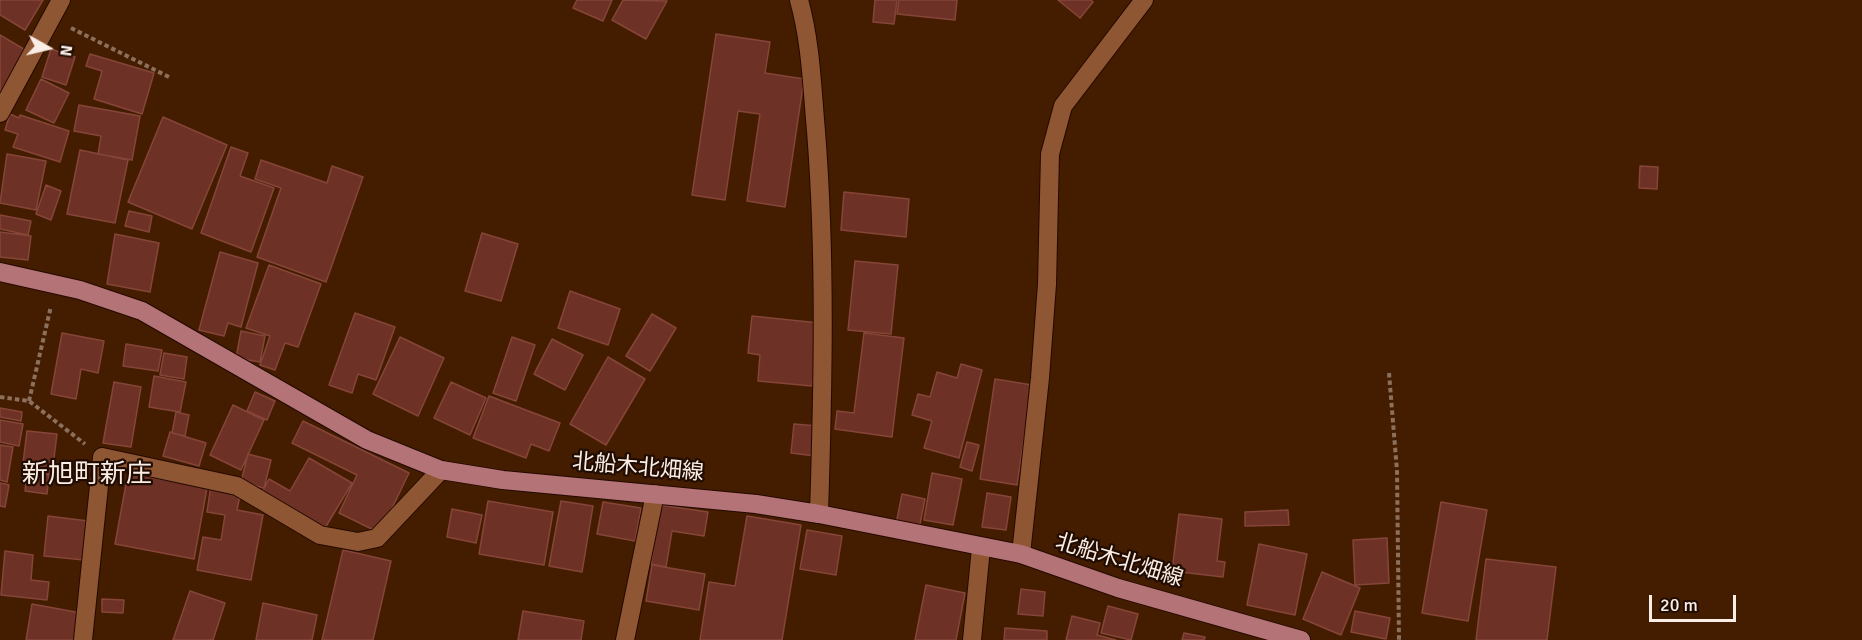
<!DOCTYPE html>
<meta charset="utf-8">
<style>
body{margin:0}
#map{position:relative;width:1862px;height:640px;overflow:hidden;background:#441d01;font-family:Signika,sans-serif}
canvas{display:block}
.north{position:absolute;left:18px;top:18px;width:60px;height:60px;-webkit-text-stroke:4px #210c01;paint-order:stroke;rotate:98deg;font-size:16px;font-weight:700;line-height:24px;text-align:center;color:#faede5}
.north::after{content:'';display:block;margin:auto;width:21px;height:27px;background:#faede5;clip-path:polygon(50% 0,100% 100%,50% 72%,0 100%)}
.scale{position:absolute;left:1649px;top:595px;width:87px;height:27px;box-sizing:border-box;border:3px solid #faede5;border-top:0;padding-left:8px;font-size:18px;line-height:21px;white-space:nowrap;color:#faede5;-webkit-text-stroke:4px #210c01;paint-order:stroke}
</style>
<div id="map">
<canvas width="1862" height="640"></canvas>
<div class="north">N</div>
<div class="scale">20 m</div>
</div>
<script>
const g = document.querySelector('canvas').getContext('2d');
g.lineJoin = 'round';
function fill(path, color) {
  g.fillStyle = color;
  g.fill(path, 'evenodd');
}
function trace(path, color, width, dash) {
  g.strokeStyle = color;
  g.lineWidth = width;
  g.lineCap = dash ? 'butt' : 'round';
  g.setLineDash(dash || []);
  g.stroke(path);
}
function write(font, color, halo, rows, align = 'center') {
  g.font = font + ' Signika,"Noto Sans JP",sans-serif';
  g.lineWidth = 4.5;
  g.setLineDash([]);
  g.textBaseline = 'middle';
  g.strokeStyle = halo;
  g.fillStyle = color;
  for (const [text, x, y, turn = 0] of rows) {
    g.save();
    g.translate(x, y);
    g.rotate((+turn || 0) * Math.PI / 180);
    g.textAlign = isNaN(turn) ? turn : align;
    if (halo) g.strokeText(text, 0, 0);
    g.fillText(text, 0, 0);
    g.restore();
  }
}
const building = new Path2D(`
 M0,0H43L25,30L0,15Z
 M577,0H612L603,21L573,8Z
 M623,0L667,1L646,39L612,20Z
 M875,0H897L894,24L873,22Z
 M899,0H957L955,20L897,14Z
 M1058,0H1091L1093,2L1080,18Z
 M716,34L770,42L765,73L804,79L785,207L747,201L760,114L738,111L725,200L692,195Z
 M0,35L27,51L0,94Z
 M51,49L75,57L66,85L42,77Z
 M90,54L154,73L142,114L94,99L102,71L86,66Z
 M41,79L69,93L54,123L26,110Z
 M79,105L140,116L132,160L98,154L101,136L74,131Z
 M10,114L19,118L20,115L69,131L60,162L13,147L18,134L5,130Z
 M163,117L227,145L192,229L128,202Z
 M231,147L248,153L240,176L274,188L251,252L201,233Z
 M80,150L128,160L115,223L67,214Z
 M7,154L46,161L36,210L0,203Z
 M261,160L327,183L332,166L363,177L326,282L257,257L281,188L255,179Z
 M1640,166L1658,167L1657,189L1639,188Z
 M46,185L61,191L51,220L36,214Z
 M844,192L909,199L906,237L841,230Z
 M129,211L152,216L149,232L125,226Z
 M0,215L31,221L28,235L0,229Z
 M0,232L31,236L28,260L0,257Z
 M482,233L518,244L501,301L465,291Z
 M115,234L159,243L150,292L107,284Z
 M220,252L258,263L241,327L228,323L224,336L199,330Z
 M855,261L898,265L891,334L848,330Z
 M269,265L321,284L298,347L285,343L275,370L260,365L270,336L246,328Z
 M570,291L620,309L608,345L558,328Z
 M355,313L395,327L376,380L358,374L352,393L329,385Z
 M652,314L676,328L650,371L626,356Z
 M752,316L819,323L812,386L758,381L760,355L748,353Z
 M241,331L265,336L260,362L236,358Z
 M62,333L104,341L98,373L81,369L76,399L51,394Z
 M864,333L904,338L892,437L835,429L837,411L854,413Z
 M400,337L444,358L418,416L373,394Z
 M512,337L535,345L516,401L493,393Z
 M552,339L583,355L565,390L534,374Z
 M126,344L162,350L158,371L123,366Z
 M164,353L187,357L184,379L160,375Z
 M608,357L645,379L606,445L570,424Z
 M961,364L982,370L959,458L924,448L932,421L912,415L918,394L930,397L937,372L957,378Z
 M154,376L186,382L180,412L149,407Z
 M995,379L1032,385L1017,485L980,479Z
 M114,382L141,387L131,447L103,443Z
 M451,382L486,398L470,435L434,418Z
 M255,392L275,401L267,420L247,411Z
 M489,396L560,423L549,451L531,444L526,458L473,438Z
 M233,405L264,420L241,470L210,455Z
 M0,408L22,412L21,421L0,417Z
 M176,412L189,415L185,436L172,433Z
 M0,420L23,424L19,446L0,442Z
 M303,421L409,473L380,533L339,513L357,475L292,443Z
 M794,424L818,426L815,456L791,453Z
 M27,431L57,434L52,474L22,471Z
 M170,432L206,443L199,466L163,456Z
 M967,442L979,445L972,471L960,467Z
 M0,445L13,447L7,482L0,480Z
 M248,454L271,460L264,488L241,482Z
 M309,458L352,483L322,533L260,496L269,479L290,491Z
 M27,473L49,475L47,494L25,491Z
 M128,473L207,488L194,559L115,544Z
 M932,473L962,479L953,525L924,520Z
 M0,483L9,485L5,507L0,506Z
 M211,485L241,490L237,510L263,515L251,580L197,570L203,537L221,540L225,515L207,512Z
 M987,493L1011,497L1006,530L982,527Z
 M902,494L925,499L919,529L896,524Z
 M488,501L553,512L544,565L479,554Z
 M561,501L593,506L582,572L549,566Z
 M603,502L641,508L635,541L597,534Z
 M1441,502L1487,510L1468,621L1422,613Z
 M660,505L708,512L704,536L672,531L666,567L651,564Z
 M452,509L482,515L476,543L447,537Z
 M1288,510L1289,525L1245,526V512Z
 M1179,514L1222,519L1217,561L1225,562L1223,577L1172,571Z
 M48,516L88,521L84,560L44,556Z
 M747,516L801,525L782,640H700L709,582L735,586Z
 M807,530L842,536L836,575L800,569Z
 M1387,538L1389,583L1355,585L1353,540Z
 M1259,544L1307,554L1295,615L1247,605Z
 M343,550L391,561L373,640H322Z
 M5,551L33,555L31,580L49,582L47,600L1,595Z
 M1486,559L1556,567L1547,640H1476Z
 M652,565L705,574L699,610L646,601Z
 M1322,572L1360,588L1341,635L1303,619Z
 M926,585L965,593L956,640H915Z
 M1021,589L1045,592L1043,616L1018,614Z
 M190,591L225,603L213,640H173Z
 M102,599L124,600L123,613L102,612Z
 M263,603L317,615L312,640H256Z
 M32,604L81,613L76,640H26Z
 M1108,606L1138,614L1131,640L1101,633Z
 M523,611L584,621L581,640H518Z
 M1355,611L1390,618L1386,639L1351,632Z
 M1072,616L1100,623L1097,635L1116,640H1066Z
 M1005,628L1047,631V640H1004Z
 M1184,633L1205,637L1204,640H1182Z`);
fill(building, '#6e3125');
trace(building, '#854639', 1.5);
const minor = new Path2D(`
 M799,0C811,43 812,87 816,131C826,258 823,387 819,514
 M0,113L61,0
 M1021,554L1040,378L1047,284L1050,154L1063,106L1144,0
 M83,640L102,457L237,486L320,535L358,542L377,538L441,470
 M625,640L655,494
 M972,640L981,548`);
const major = new Path2D(`
 M0,272L80,290L142,311L367,440L441,470L503,480L756,504L819,514L1021,554L1118,588L1301,640`);
trace(minor, '#240900', 20);
trace(major, '#240900', 20);
trace(new Path2D(`
 M71,28L171,78
 M1389,373L1397,471L1399,640
 M0,397L29,401L85,444
 M29,401L51,306`), '#8c705c', 4, [4.5, 3]);
trace(minor, '#8e5632', 18);
trace(major, '#b47377', 18);
write('22px', '#faede5', '#210c01', [
 ["北船木北畑線",638,468,5],
 ["北船木北畑線",1119,561,17]
]);
write('26px', '#faede5', '#210c01', [
 ["新旭町新庄",87,475]
]);
</script>
